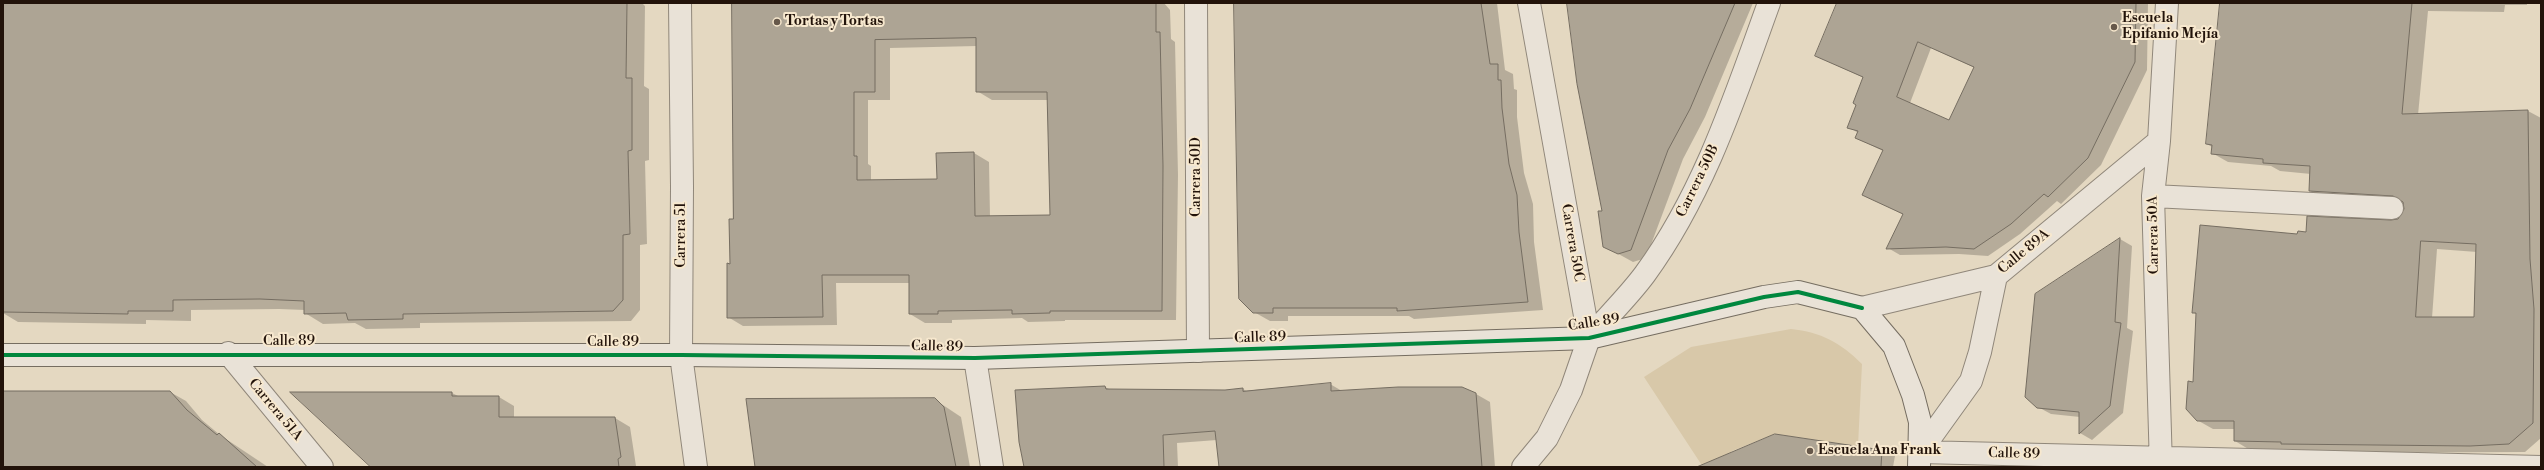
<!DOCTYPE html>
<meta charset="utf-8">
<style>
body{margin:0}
#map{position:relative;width:2544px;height:470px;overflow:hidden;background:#e4d8c1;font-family:"Libre Bodoni",serif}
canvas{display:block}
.frame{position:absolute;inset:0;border:4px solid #22130a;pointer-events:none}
</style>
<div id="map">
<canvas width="2544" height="470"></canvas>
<div class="frame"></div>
</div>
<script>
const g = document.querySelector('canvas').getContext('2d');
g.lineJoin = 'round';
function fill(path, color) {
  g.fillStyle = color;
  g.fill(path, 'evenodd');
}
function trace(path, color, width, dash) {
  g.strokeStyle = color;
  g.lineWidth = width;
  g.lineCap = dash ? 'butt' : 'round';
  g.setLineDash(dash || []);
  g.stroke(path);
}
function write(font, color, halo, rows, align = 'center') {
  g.font = font + ' "Libre Bodoni",serif';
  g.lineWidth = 4;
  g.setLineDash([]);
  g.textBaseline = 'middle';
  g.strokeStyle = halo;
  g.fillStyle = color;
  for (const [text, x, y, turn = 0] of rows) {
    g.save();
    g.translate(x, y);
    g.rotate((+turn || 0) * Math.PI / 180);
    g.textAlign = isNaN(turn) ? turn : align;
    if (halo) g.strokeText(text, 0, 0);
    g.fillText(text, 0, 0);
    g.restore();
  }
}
fill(new Path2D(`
 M1791,329C1821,332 1841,343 1862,364L1858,446L1775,434L1732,451L1715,467H1703L1644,377L1691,347Z`), '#d8c8a9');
fill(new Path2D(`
 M3,3H642L645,6L644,86L649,89V160L645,161L647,244L640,245V310L631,321L420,323V328L366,329L355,323L323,324L305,313V310L279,309L191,310V321L146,320V324L18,322L3,313Z
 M733,3H1164L1170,10L1171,39L1175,42L1178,175L1176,320H1065V321L1028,322L1022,318L952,320V323H925L910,314V283H836L837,325L743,326L728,317L734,220ZM977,46V91L992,100H1049L1051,216L990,217L989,162L974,153L938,180L871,181V166L868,164V100H890V48Z
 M1236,3H1497L1505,70L1513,74L1514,89L1517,90V117L1524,173L1533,204L1534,242L1543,310L1414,319L1409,316H1288V321H1270L1254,312Z
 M1568,3H1753L1705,117L1683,159L1646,258L1633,262L1604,246L1603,212Z
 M1838,3H2148L2147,70L2101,165L2061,204L2057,201L2020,234L1988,256L1959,254L1900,255L1888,248L1904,215L1863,194L1883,151L1856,138L1858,133L1849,127L1858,105L1864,78L1816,56ZM1931,48L1975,68L1949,121L1910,103Z
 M2221,3H2527V5H2505L2504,12L2428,11L2418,115L2528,111L2541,118V438L2525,452L2298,453L2250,450L2235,441V429H2213L2197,420L2194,383L2197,315L2193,312L2298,236L2392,221L2403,216L2406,208L2403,204L2325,200L2310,191L2311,174L2280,171L2271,166L2228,162L2212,153V147L2207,144L2212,78L2215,79ZM2437,249L2477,252L2475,318H2432Z
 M2120,239L2132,246L2127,328L2133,331L2123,413L2092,440L2080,433V417L2051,414L2038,407Z
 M1330,384L1342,391L1476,394L1490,402L1495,467H1219L1217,440L1177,443L1178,467H1026L1105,387L1111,390L1225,391L1243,389L1248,392Z
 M170,392L186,401L202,420L220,435L268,467H3V393Z
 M293,393H452L460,397H499L514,406V418H615L630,427L636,466L372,467Z
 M934,399L961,417L970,467H756Z
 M1775,435L1887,451L1895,456L1893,467H1717Z`), '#0003');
const building = new Path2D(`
 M3,3H627L626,78H632V150L628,151L630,234L623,235V300L613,311L403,314V319L348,320L346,313L304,314V301L260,299L173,300V311H128V314L3,312Z
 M732,3H1156V32H1160L1163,166L1162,311H1050V313L1012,314V310L938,311V314H909V275H822L823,317L727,318V263L730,264L729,219H733ZM976,38V92H1047L1050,215L975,216L974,152L936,153L937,179L857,180V156H854V92H875V40Z
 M1234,3H1481L1490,64H1498V80H1501L1502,108L1509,164L1517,195L1519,232L1528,302L1397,311V308H1273V313H1253L1239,299Z
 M1567,3H1735L1690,109L1668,150L1631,250L1618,254L1603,247L1598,211H1602L1577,84Z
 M1837,3H2136L2135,62L2088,158L2048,197L2044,194L2011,224L1974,249L1946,247L1886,249L1903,214L1862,195L1883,150L1855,138L1858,131L1847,128L1856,105L1853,103L1863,77L1815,56ZM1918,42L1974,67L1949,120L1897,97Z
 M2220,3H2412L2402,114L2528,110L2530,259L2534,309L2533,423L2509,444L2470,446L2281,444V442L2234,441V421H2197L2186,409L2188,381L2193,382L2196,313H2192L2200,225L2297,234L2298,231L2306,232L2307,216L2391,220L2398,219L2404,209L2403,202L2393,196L2309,191L2310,166L2263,163V159L2211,154L2212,145L2206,144ZM2421,241L2476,244L2474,317H2416Z
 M2120,238L2115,322L2121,323L2110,406L2079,434V412L2037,408L2025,397L2035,294Z
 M1331,383V391L1398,387H1462L1476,393L1482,467H1219L1215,431L1163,435L1164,467H1024L1019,442L1015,390L1105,386L1106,389L1225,390L1243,388V391Z
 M3,391H170L187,410L217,435L219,433L257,467H3Z
 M290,392H452V396H499V417H615L621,457L618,459L619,467H371Z
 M935,398L944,407L956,467H755L746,399Z
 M1775,434L1882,450L1881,467H1697Z`);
fill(building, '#ada494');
trace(building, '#756d61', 1);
const street = new Path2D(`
 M680,3L682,187L681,355L696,467
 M1196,3L1198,351
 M2153,196L2392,208
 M1862,308L1996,276L2159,141
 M1589,338C1607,317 1628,297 1645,274C1704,193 1735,97 1769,3
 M228,353L322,467
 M975,358L992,467
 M1920,452L2541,467
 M1920,452L1971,381L1980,352L1996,276
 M1523,467L1547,438L1571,390L1589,338L1529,3
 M2161,467L2153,196L2159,141L2167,3`);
const secondary = new Path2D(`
 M3,355H681L975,358L1589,338L1764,297L1798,292L1862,308L1894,346L1913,395L1920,422L1919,467`);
trace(street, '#90877a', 24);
trace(secondary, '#756d61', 24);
trace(street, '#e9e2d7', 22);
trace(secondary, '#e9e2d7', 22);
trace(new Path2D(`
 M3,355H681L975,358L1589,338L1764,297L1798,292L1862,308`), '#00873e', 4);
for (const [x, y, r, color] of [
 [777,22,4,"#66584a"],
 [2114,27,4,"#66584a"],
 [1810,451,4,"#66584a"]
]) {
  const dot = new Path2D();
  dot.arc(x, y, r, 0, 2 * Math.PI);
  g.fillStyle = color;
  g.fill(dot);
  trace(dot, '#f7e8ce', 1.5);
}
write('bold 14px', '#22130a', '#f7e8ce', [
 ["Escuela",2122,19],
 ["Epifanio Mejía",2122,35],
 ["Tortas y Tortas",785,22],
 ["Escuela Ana Frank",1818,451]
], 'left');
write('14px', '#22130a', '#f7e8ce', [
 ["Carrera 50D",1197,177,-90],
 ["Carrera 50B",1698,181,-64],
 ["Carrera 51",682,235,-90],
 ["Carrera 50A",2154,235,-91],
 ["Carrera 50C",1572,243,80],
 ["Calle 89A",2024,252,-39],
 ["Calle 89",1594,323,-9],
 ["Calle 89",1260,338,-2],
 ["Calle 89",289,342],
 ["Calle 89",613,343],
 ["Calle 89",937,347,1],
 ["Carrera 51A",275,410,50],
 ["Calle 89",2014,454,1]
]);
</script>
